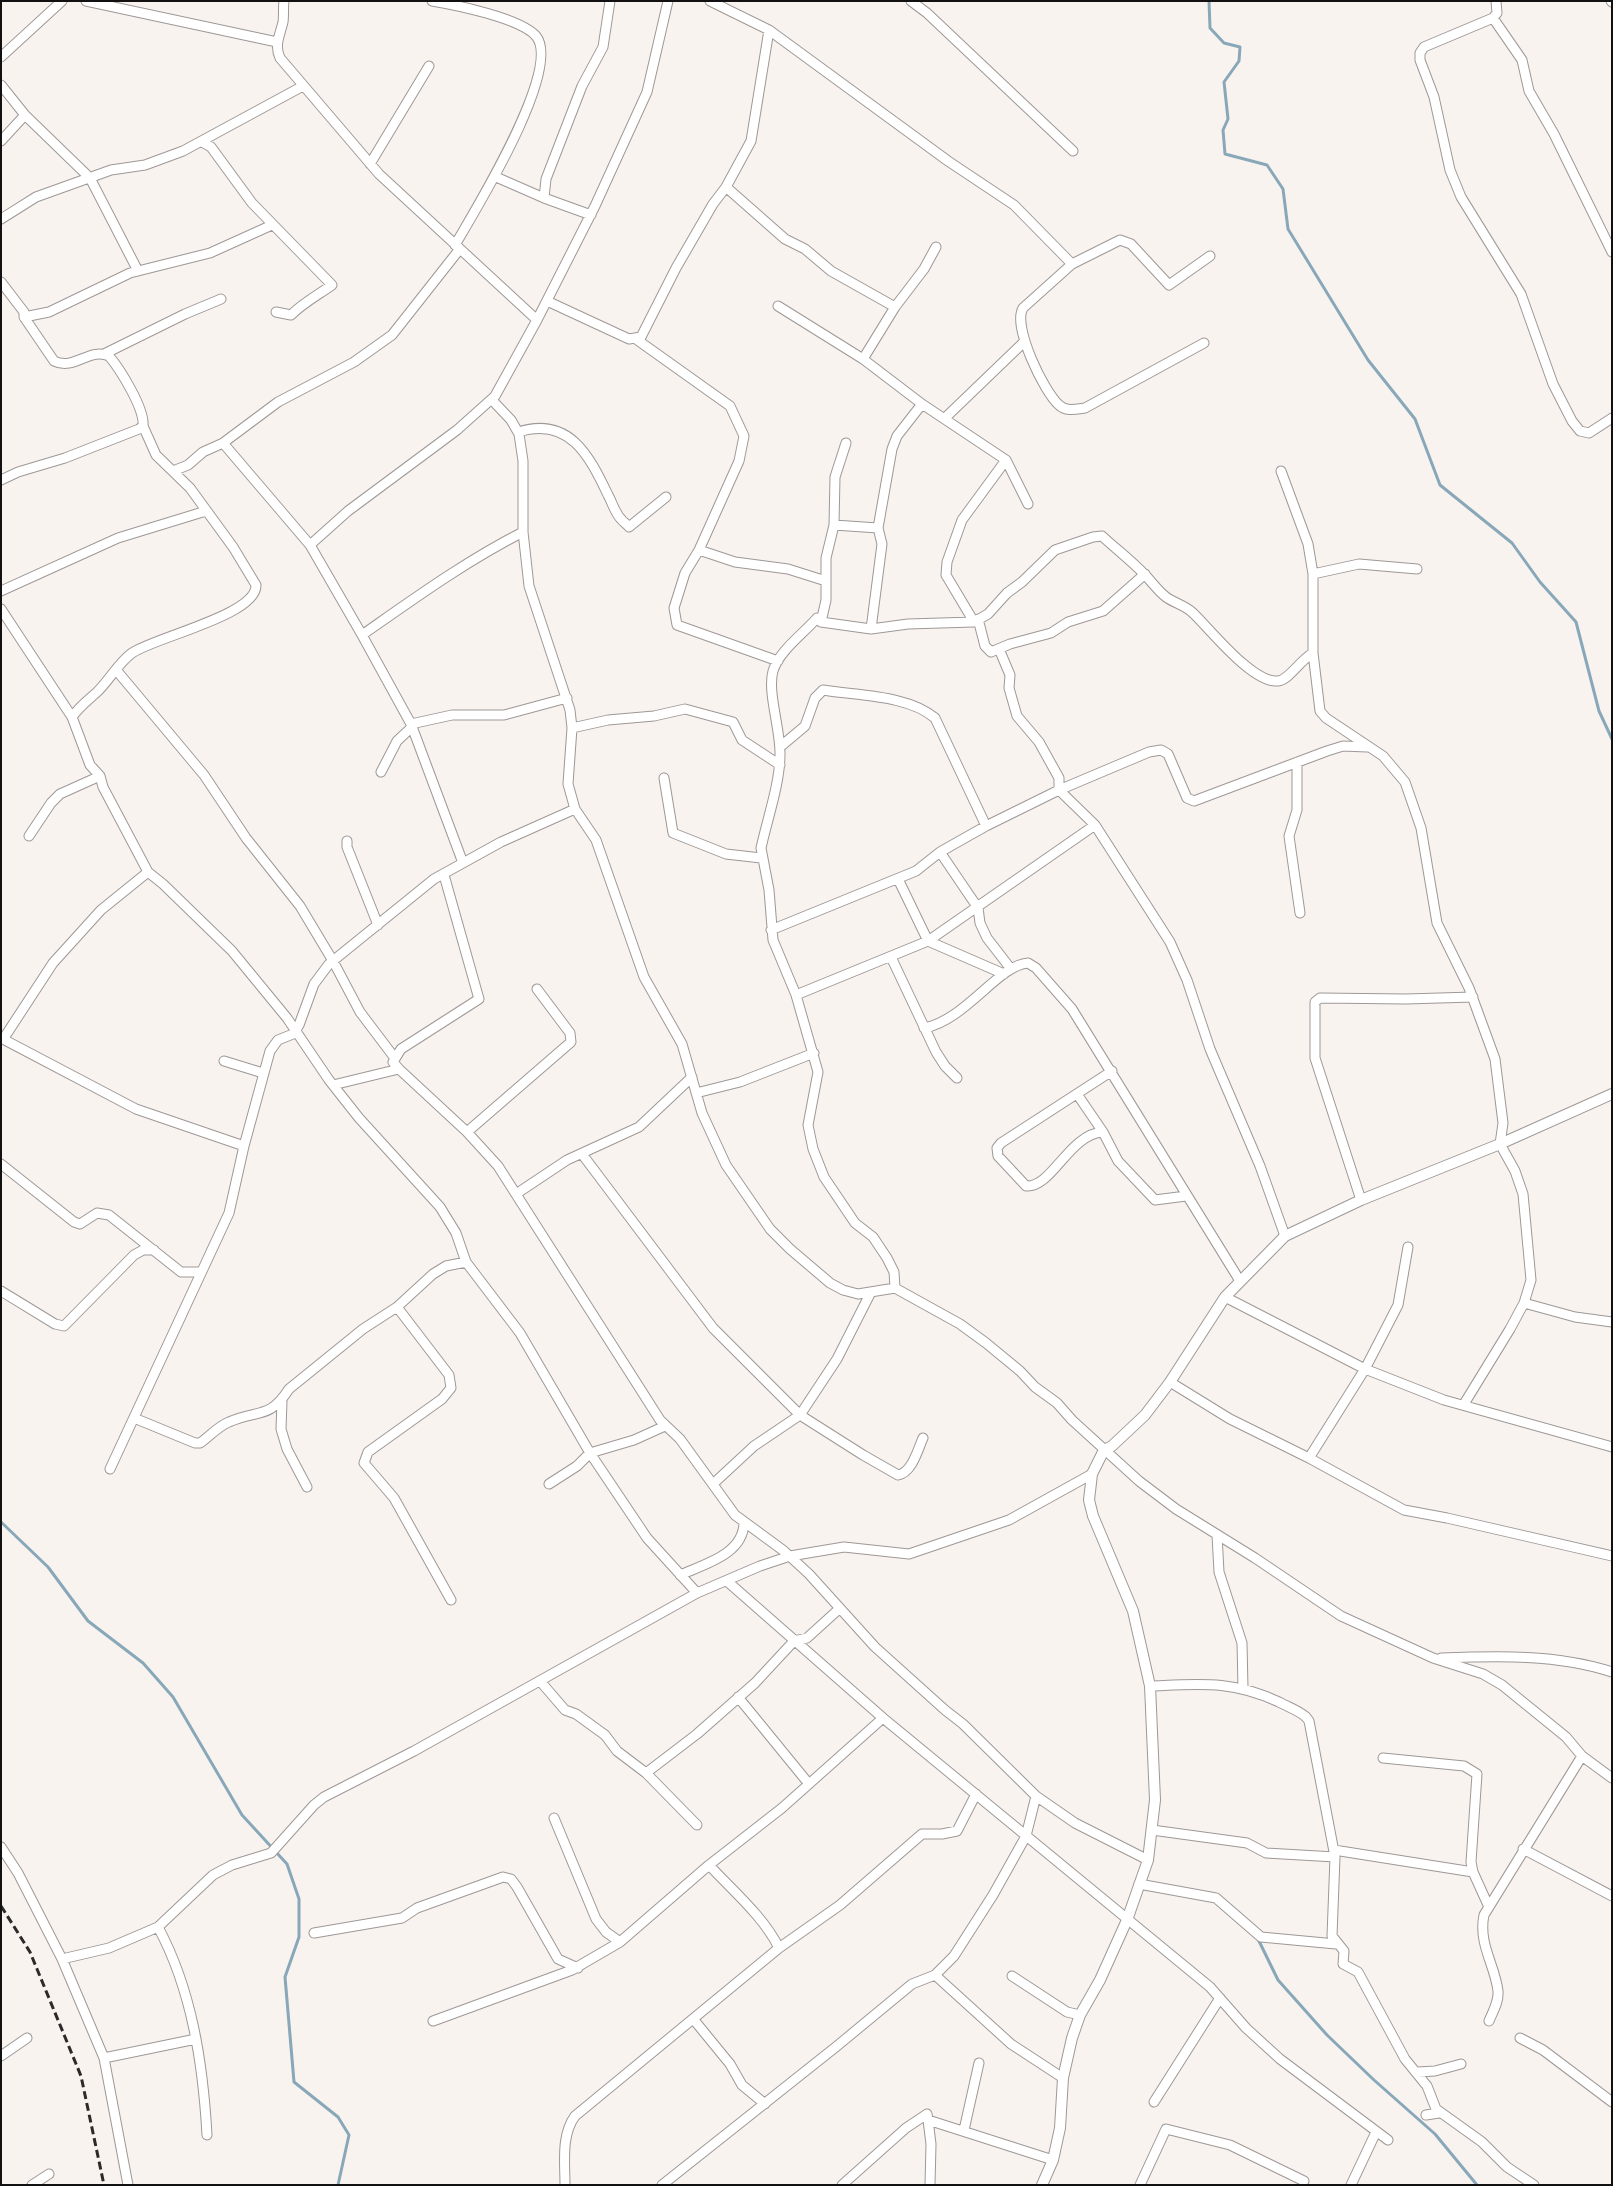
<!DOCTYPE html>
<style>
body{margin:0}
#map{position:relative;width:1613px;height:2186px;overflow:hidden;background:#f9f3f0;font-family:"Fira Sans",sans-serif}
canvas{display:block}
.frame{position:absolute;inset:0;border:2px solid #121010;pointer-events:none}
</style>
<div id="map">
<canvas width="1613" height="2186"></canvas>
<div class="frame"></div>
</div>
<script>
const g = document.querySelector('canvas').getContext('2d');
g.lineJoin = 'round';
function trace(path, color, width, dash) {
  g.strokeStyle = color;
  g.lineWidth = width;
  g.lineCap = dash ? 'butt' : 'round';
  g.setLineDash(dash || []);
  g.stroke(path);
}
trace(new Path2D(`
 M1209,1L1210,28L1224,43L1240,47L1239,61L1224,82L1228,119L1223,130L1225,154L1267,165L1283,189L1288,229L1368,360L1415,419L1440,485L1512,543L1540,582L1576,622L1599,711L1612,739
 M1,1522L48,1567L88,1621L143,1663L173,1697L242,1815L287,1864L299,1899V1937L285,1977L294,2082L338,2117L349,2135L338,2185
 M1258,1939L1278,1980L1327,2035L1374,2080L1435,2134L1477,2185`), '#88a8b9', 3);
const minor = new Path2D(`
 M86,1L277,42
 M284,1C283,8 284,15 283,22C280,35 274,45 280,58L379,174L537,320
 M432,1C456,5 520,18 536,36C563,69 474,212 455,245
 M710,1L769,30L948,161L1014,205L1072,264
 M911,1L927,13L1073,151
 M1496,1L1497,13L1493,18L1424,47L1420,53V60L1434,97L1450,170L1461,197L1521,294L1553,384L1572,421L1580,431L1589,433L1612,418
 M1611,1L1612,2
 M1493,18L1522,60L1529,91L1554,134L1612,252
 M1,57L62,1
 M1,85L25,115L1,141
 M25,115L90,178L138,271
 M202,142L211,147L252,203L332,285C318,295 303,303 291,315L276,312
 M370,164L429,66
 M496,177L544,198L591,215
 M726,187L785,239L805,249L831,271L895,307L863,359
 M544,198L546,179L582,86L603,47L610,1
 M1,219L36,197L75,183L111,170L145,165L183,151L303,86
 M1,282L24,312V317L54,361C74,371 90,347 109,356C120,369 145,409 143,426L139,429L65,458L18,472L1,480
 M547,301L629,339L641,337L676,268L713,204L726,187L751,141L769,30
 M778,306L863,359L922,404L1006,460L1028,504
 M895,307L924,269L936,247
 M24,317L49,312L130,273L210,253L272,225
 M636,339L730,406L744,436L739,461L699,550L685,573L674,608L677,625L778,661
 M1204,343L1085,408C1077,409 1066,412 1059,405C1044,392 1012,326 1023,308L1072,264L1120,240L1131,244L1169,285L1210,256
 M104,354L185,314L221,299
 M492,400L511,420L519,434L523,461V532L529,586L570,710L572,728L568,784L575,809L596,840L644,977L682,1044L702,1113L726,1165L770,1229L790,1249L830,1283L843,1290L858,1294L895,1288L960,1324L986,1343L1020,1371L1035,1387L1057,1403L1072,1420L1139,1481L1176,1509L1255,1558L1341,1616L1433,1658L1483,1674L1502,1685L1566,1737L1582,1756L1612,1778
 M945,418L1024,342
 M518,432C569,416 589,455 608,495C612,502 615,513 621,519C623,522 627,524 629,527L666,497
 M223,443L310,545L362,635L411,724L463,863
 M846,443L835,477L834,525L826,558V600L821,622L817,618C803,634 779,651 773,671C767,692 781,731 780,755C780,783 767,820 761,848L769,890L773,940L796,995L818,1072L808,1125L813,1149L824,1177L855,1223L873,1237L887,1258L894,1272L895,1288
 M173,471L188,465L203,452L223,443L278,402L354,362L392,335L459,250
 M1281,471L1308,544L1313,574V653
 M834,525L878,528L892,449L897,436L922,404
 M310,545L348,511L457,430L495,396L537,320L595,206L647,92L668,1
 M699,550L735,562L788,569L826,581
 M1313,574L1359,564L1417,569
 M1,591L118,538L206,511
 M1,609L72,717L90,765L100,776L103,787L148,872L163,884L232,951L287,1018L329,1080L359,1118L440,1207L456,1233L466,1262
 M978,619L985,646L991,652L1010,644L1051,633L1068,622L1103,611L1145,574
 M821,622L871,629L908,624L974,622L988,614L1007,593L1022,582L1055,550L1093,537L1102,536C1116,549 1132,561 1145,575C1152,582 1158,591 1166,597C1174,603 1185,605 1193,613C1210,629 1253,684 1278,681C1289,680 1300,660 1313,653L1320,711L1326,718L1383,756L1405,782L1421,828L1437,923L1469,988L1495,1059L1503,1123L1500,1144L1515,1171L1523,1194L1531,1280L1524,1303L1510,1329L1464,1404
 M974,622L946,575L947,562L962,520L1006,460
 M871,629L882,544L878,528
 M362,635C415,598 466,561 523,532
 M999,649L1010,675L1009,688L1017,716L1039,742L1059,778V790L1095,825L1170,942L1187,980L1210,1049L1260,1166L1285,1236
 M117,671L204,775L246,838L300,906L333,961L360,1012L394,1057
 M72,717C79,707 87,701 96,693C109,681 118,663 132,653C155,637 257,615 256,585L233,547L190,488L156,455L143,426
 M411,724L452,715H504L567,698
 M572,728L608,720L654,716L685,709L733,722L742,740L780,765
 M780,747L805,726L815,698L823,690C859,696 908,695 935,718L986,826
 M1297,762V810L1289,836L1300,913
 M381,772L397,741L412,727
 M664,778L673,833L726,854L761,858
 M29,836L51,803L60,794L100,776
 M347,841V847L378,925
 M940,852L978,908L980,923L987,938L1011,969
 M898,879L928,941L1004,974
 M771,930L916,871L940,852L986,826L1059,790L1149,752L1161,750L1168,754L1187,798L1194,801L1327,751L1343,746L1367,747
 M891,957L936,1052L945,1066L957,1078
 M796,995L928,941L1095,825
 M924,1028C966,1020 998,965 1028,963L1036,968L1072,1009L1240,1281
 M1,1038L136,1109L244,1146
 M4,1038L53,963L101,910L148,872
 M224,1061L263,1073
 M399,1069L393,1062L401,1049L479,999L444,875
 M333,1085L399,1069L467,1132L498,1166L660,1420L680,1439L735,1515L784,1551L809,1574L875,1647L945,1710L963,1724L1036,1796L1075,1823L1148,1860
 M696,1093L740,1082L814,1053
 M1077,1094L1103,1132L1118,1161L1155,1200L1186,1196
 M467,1132L571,1042L570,1033L537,989
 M1103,1132C1069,1134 1052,1188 1026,1186L998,1156L997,1148L1001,1143L1112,1071
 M582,1154L713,1328L800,1415L863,1455L898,1475C912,1473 918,1449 923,1438
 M1,1164L74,1222L80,1224L97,1213L109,1215L181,1272H201
 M516,1194L567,1160L639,1127L692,1077
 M1361,1200L1315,1058V1002L1320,998L1406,999L1473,997
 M1,1291L55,1324L64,1326L134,1255L143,1250H154
 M1225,1297L1365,1369L1444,1400L1612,1447
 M1524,1303L1575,1317L1612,1322
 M397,1307L449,1375L451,1388L442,1399L368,1452L364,1463L394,1498L451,1600
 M1170,1382L1230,1419L1309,1458L1404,1510L1447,1518L1612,1556
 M282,1401L281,1429L287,1449L307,1487
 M134,1418L195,1443H200C210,1436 217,1427 229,1422C258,1409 269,1420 289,1389L363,1329L397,1307L433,1274L446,1266L466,1262L520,1333L590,1453L647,1538L697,1593
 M1309,1458L1365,1369L1398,1305L1408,1247
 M110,1469L229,1213L244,1146L270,1051L278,1040L293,1034L299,1025L314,984L329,964L434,879L501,842L575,809
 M549,1484L577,1466L590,1453L634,1440L665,1426
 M713,1484L754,1446L800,1415L837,1359L870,1294
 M1217,1535L1219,1572L1242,1643L1243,1688
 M680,1575C705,1564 744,1554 744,1522
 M728,1582L883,1718L1210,1987L1246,2028L1280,2059L1388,2140
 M1441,1658C1498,1656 1557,1654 1612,1672
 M540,1681L565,1710L576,1714L605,1735L617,1751L646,1773L697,1825
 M1150,1686C1200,1684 1232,1680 1279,1702C1288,1707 1298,1710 1306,1717L1309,1721L1335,1857L1332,1936L1344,1951L1343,1964L1358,1972L1405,2059L1427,2086L1436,2109L1482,2142L1507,2167L1534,2185
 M738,1697L809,1784
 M1383,1758L1464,1766L1477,1774L1471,1862L1473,1872L1488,1905
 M646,1773L697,1734L755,1683L794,1641L807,1638L839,1609
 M554,1818L596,1919L606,1932L620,1942
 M1152,1830L1247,1843L1266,1853L1335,1857
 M1,1847L18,1873L62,1959L104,2058L128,2185
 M1523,1849L1612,1896
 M1334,1850L1473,1872
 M709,1865C733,1891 764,1917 779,1948
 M1139,1884L1216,1898L1261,1937L1336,1944
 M158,1927C192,1990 203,2064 207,2135
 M314,1933L402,1918L417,1908L503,1877L511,1879L517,1887L558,1959L578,1968
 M62,1959L109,1948L158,1927L213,1875L232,1865L271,1853L314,1805L324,1797L414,1751L697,1593L760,1566L790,1556L844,1547L909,1554L1009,1520L1092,1474
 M935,1975L1011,2044L1063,2078
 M1012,1976L1067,2012L1080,2015
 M694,2020L730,2064L742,2085L765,2104
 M433,2021L572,1970L620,1942L709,1865L782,1808L883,1718
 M1489,2021C1493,2011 1499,2002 1498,1991C1495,1965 1478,1944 1484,1915L1582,1756
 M1520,2038L1543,2050L1612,2102
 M1,2056L27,2038
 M104,2058L196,2039
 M1418,2072L1435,2071L1461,2064
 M1154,2102L1220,1998
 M1426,2115L1439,2113
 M928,2120L931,2144L930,2185
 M964,2130L979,2063
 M32,2185L49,2174
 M565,2185C565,2163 561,2135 575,2116L779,1948L840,1905L922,1834H942L957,1831L976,1794
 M662,2185L837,2046L912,1984L935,1975L954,1956L993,1895L1026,1836L1036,1796
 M842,2185L906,2128L927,2114L928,2120L1053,2160
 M1140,2185L1166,2129L1230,2145L1304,2181
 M1351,2185L1376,2132`);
const tertiary = new Path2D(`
 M1042,2185L1053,2160L1060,2128L1063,2078L1072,2038L1080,2015L1100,1980L1127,1920L1148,1860L1155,1800L1150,1686L1133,1611L1093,1516L1089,1500L1092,1474L1104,1450L1112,1446L1145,1415L1170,1382L1225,1297L1285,1236L1361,1200L1500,1144L1612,1094`);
trace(minor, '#9e9896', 11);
trace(tertiary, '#9e9896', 12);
trace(minor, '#fff', 9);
trace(tertiary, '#fff', 10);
trace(new Path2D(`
 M1,1906L30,1952L81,2076L104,2185`), '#2c2a29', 3, [8, 4]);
</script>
